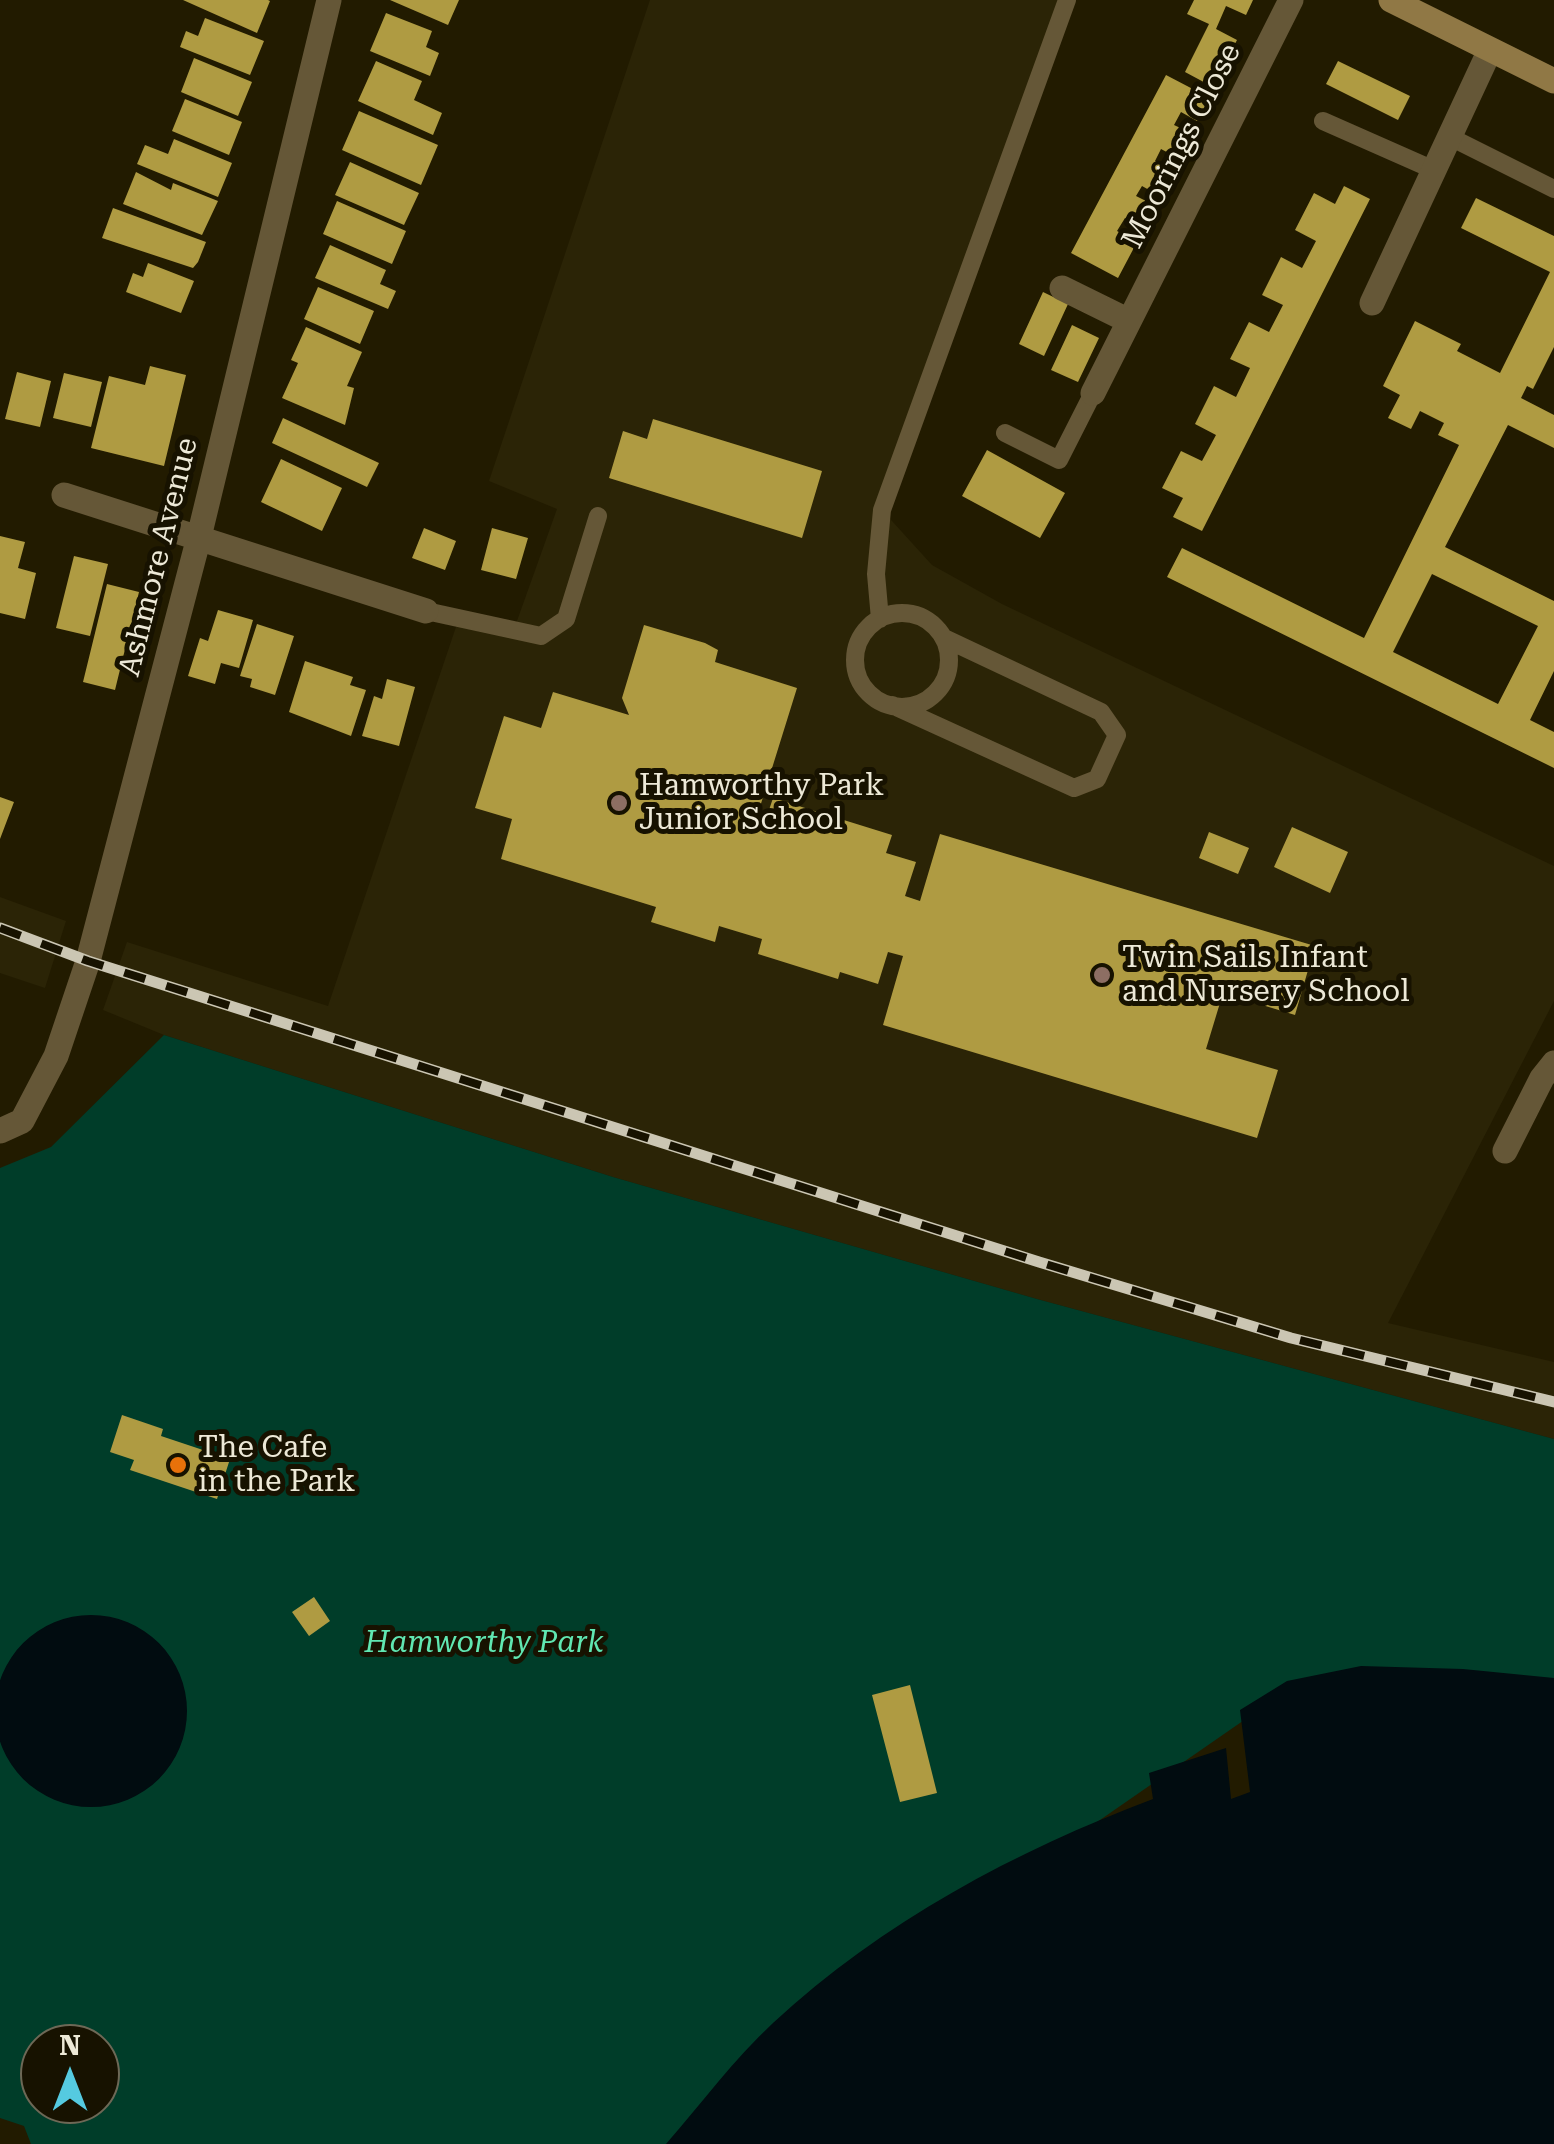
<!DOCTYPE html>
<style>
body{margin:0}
#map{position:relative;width:1554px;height:2144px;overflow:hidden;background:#221b00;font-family:"Roboto Serif",serif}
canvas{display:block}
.north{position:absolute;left:20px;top:2024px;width:100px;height:100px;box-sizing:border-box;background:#171200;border:2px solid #6d6856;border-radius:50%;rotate:0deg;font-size:28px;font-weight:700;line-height:40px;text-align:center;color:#ede9d7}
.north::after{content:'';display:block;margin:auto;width:35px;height:45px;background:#55cae0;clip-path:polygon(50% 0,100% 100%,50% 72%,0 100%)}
</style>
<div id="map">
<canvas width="1554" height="2144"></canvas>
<div class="north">N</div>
</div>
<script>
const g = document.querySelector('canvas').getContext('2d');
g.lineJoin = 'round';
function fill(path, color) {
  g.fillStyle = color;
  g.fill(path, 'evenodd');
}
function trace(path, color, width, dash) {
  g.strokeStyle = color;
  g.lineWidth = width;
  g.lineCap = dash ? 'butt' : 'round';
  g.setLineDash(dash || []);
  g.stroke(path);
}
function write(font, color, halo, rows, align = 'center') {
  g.font = font + ' "Roboto Serif",serif';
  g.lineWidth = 10;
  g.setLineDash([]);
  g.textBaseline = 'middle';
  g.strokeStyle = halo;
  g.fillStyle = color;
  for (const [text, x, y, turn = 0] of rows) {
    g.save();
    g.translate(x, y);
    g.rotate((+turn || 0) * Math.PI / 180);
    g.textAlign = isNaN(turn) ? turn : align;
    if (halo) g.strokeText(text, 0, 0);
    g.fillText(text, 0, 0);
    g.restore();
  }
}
fill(new Path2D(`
 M650,0H1067L882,510L932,565L1002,604L1554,866V1001L1388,1323L1554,1362V1439L1037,1299L613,1177L164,1035L103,1010L127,942L328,1006L459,618L513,632L557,509L489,481Z
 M0,897L66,921L45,988L0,973Z`), '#2b2406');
fill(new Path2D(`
 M164,1035L613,1177L1037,1299L1554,1439V1694L1302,1680L970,1910L681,2144H31L24,2126L0,2118V1168L51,1147ZM40,2044H100V2104H40Z`), '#003d29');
fill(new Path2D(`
 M-5 1711a96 96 0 1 1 192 0a96 96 0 1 1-192 0Z
 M1361,1666L1463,1669L1554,1678V2144H666C701,2104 734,2059 773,2023C882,1922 1015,1851 1153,1799L1149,1773L1226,1748L1231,1799L1250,1792L1240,1710L1287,1681Z`), '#010c10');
fill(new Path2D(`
 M183,0H268L270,1L257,33Z
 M390,0H459L448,25Z
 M1194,0H1253L1246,15L1226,6L1216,29L1237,40L1213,87L1185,72L1209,24L1187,14Z
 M386,13L432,31L426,47L439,53L430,76L370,51Z
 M205,18L264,41L250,75L180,47L186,31L198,36Z
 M194,58L252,82L238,116L181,92Z
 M376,61L422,81L414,100L442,113L433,135L358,101Z
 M1338,61L1410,96L1398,120L1326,84Z
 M1166,75L1210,98L1197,121L1181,112L1174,125L1191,133L1178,158L1161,149L1155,161L1172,169L1158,195L1142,186L1136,196L1154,205L1142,227L1125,218L1117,231L1137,242L1118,278L1071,253Z
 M185,99L242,122L229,155L172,131Z
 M359,111L438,145L421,185L342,150Z
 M174,139L232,163L218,197L137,164L145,145L168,154Z
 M350,162L419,193L404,225L335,195Z
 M136,172L171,190L173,183L218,201L202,235L123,204Z
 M1344,186L1370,199L1202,531L1173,517L1183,498L1162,488L1181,451L1202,461L1216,435L1195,424L1214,386L1236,397L1250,368L1230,359L1249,322L1269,332L1283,305L1262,295L1281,257L1302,268L1316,241L1295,230L1314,193L1335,204Z
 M1476,198L1554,236V347L1533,389L1527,386L1521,398L1554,415V448L1508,425L1445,547L1554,601V671L1530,720L1554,732V768L1167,577L1182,548L1364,638L1459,445L1438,435L1444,423L1420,411L1411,429L1388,418L1400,395L1383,386L1415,321L1461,344L1457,351L1500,373L1550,272L1461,228ZM1432,574L1538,626L1498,704L1393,652Z
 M337,201L406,231L392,264L323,234Z
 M113,208L206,242L198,262L193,268L102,238Z
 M330,245L386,270L380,284L396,291L388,309L315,278Z
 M148,263L194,281L181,313L126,292L133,273L143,277Z
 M318,287L374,311L360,344L304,319Z
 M1043,292L1068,304L1044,356L1019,344Z
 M1072,325L1099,338L1078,382L1051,370Z
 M306,327L362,352L347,386L354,388L345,425L282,398L298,363L291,360Z
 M150,366L186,375L164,466L91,448L109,376L145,385Z
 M17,372L51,381L40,427L5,419Z
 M64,373L102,382L91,427L53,418Z
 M283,418L379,463L367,487L272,443Z
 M653,419L822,471L802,538L609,478L623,431L647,439Z
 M987,450L1065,493L1040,538L962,496Z
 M281,459L342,488L322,531L261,502Z
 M424,528L456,541L445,570L412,558Z
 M492,528L528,538L516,579L481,570Z
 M0,536L25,542L18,568L36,573L25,619L0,613Z
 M74,556L108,564L90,636L56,628Z
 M107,584L139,592L115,690L83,682Z
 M218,610L253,620L239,668L221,663L215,684L188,676L200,638L208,641Z
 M257,624L294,636L275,695L250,687L252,679L240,676Z
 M644,625L705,643L718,650L715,662L797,688L759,810L768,813L773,798L892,835L886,853L916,862L905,896L920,901L940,834L1315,946L1295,1015L1223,993L1206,1049L1278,1070L1257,1138L883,1025L903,956L888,952L878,984L840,972L838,979L758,954L762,939L719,926L715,942L651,922L656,907L501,859L512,819L475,808L504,716L541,728L553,692L629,715L622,698Z
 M305,661L353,677L350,685L366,690L351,736L289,712Z
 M387,679L415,687L399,746L362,736L374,696L382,699Z
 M0,797L14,802L0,839Z
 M1292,827L1348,852L1330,893L1274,867Z
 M1209,832L1249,848L1238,874L1199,858Z
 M122,1415L163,1429L161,1436L230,1459L217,1499L130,1470L134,1460L110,1452Z
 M314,1597L330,1621L309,1636L292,1612Z
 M910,1685L937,1793L900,1802L872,1695Z`), '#af9b42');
trace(new Path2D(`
 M1323,121L1434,170
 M1450,137L1554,189
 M1005,433L1059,460L1093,393
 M426,611L541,636L566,619L598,516
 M855 660a47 47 0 1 1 94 0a47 47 0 1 1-94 0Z
 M880,619L876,574L882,510L1067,0
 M892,705L1074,788L1097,779L1117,735L1101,712L944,638`), '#655737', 18);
trace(new Path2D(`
 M1062,288L1129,321
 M1372,303L1490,50
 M1093,393L1291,0
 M64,495L426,611
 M0,1131L22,1121L56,1056L88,961L198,541L329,0
 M1505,1151L1542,1078L1554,1063`), '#655737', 25);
trace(new Path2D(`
 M1391,0L1554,81`), '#907845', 25);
const rail = new Path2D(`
 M0,928L88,961L1039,1262L1291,1338L1554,1402`);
trace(rail, '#cbc6b3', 11);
trace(rail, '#171200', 8, [22]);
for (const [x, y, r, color] of [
 [619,803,10,"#8d6e63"],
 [1102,975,10,"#8d6e63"],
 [178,1465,10,"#e8710a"]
]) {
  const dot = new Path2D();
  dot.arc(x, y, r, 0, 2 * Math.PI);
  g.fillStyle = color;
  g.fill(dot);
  trace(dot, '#171200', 4);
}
write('30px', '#ede9d7', '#171200', [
 ["Moorings Close",1182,146,-63],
 ["Ashmore Avenue",159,557,-76]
]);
write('30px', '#ede9d7', '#171200', [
 ["Hamworthy Park",639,786],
 ["Junior School",639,820],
 ["Twin Sails Infant",1122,958],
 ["and Nursery School",1122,992],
 ["The Cafe",198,1448],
 ["in the Park",198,1482]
], 'left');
write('italic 30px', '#60e7b2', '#171200', [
 ["Hamworthy Park",484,1643]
]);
</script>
